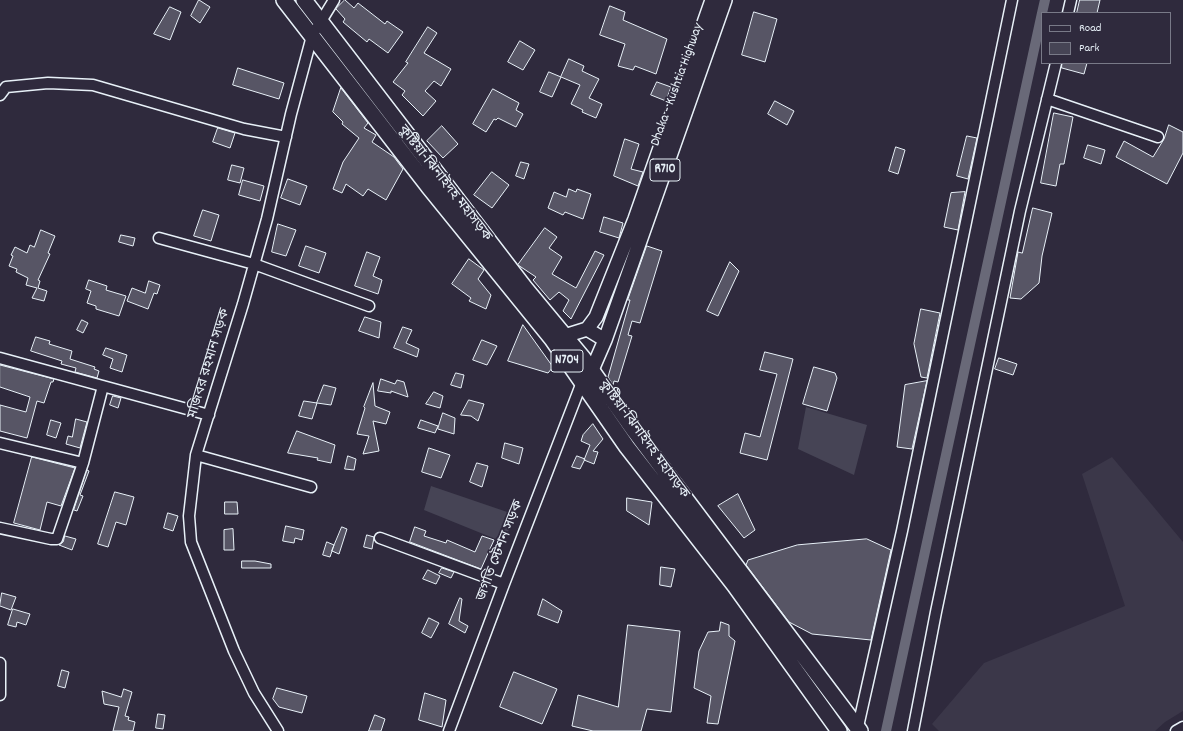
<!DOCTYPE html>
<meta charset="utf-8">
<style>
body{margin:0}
#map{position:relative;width:1183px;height:731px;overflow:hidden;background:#2f2a3d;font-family:Dekko,sans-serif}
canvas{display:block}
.legend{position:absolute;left:1041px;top:12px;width:130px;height:52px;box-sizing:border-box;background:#2f2a3d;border:1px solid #797a88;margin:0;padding:5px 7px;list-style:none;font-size:12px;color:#e8f1f8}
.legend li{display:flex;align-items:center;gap:8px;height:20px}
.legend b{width:20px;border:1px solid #797a88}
</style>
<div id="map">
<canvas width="1183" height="731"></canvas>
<ul class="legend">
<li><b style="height:5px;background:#2f2a3d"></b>Road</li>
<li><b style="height:11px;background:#464455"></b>Park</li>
</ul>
</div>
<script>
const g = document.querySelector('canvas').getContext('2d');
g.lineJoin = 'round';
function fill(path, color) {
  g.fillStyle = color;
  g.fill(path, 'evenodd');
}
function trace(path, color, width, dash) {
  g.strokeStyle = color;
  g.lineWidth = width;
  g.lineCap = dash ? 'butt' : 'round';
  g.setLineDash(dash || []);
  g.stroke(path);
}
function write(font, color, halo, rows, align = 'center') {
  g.font = font + ' Dekko,"Noto Sans Bengali",sans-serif';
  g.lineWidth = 3.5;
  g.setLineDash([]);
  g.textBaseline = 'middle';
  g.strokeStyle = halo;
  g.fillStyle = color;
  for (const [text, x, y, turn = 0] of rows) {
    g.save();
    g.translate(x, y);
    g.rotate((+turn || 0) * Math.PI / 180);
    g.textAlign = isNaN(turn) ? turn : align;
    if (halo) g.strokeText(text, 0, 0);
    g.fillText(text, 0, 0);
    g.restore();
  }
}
fill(new Path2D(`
 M1112,457L1183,542V711L1165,722L1155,731H939L932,724L984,663L1125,606L1082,474Z`), '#3b3749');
fill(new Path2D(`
 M806,407L867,425L854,475L798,449Z
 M431,486L516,515L503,542L424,510Z`), '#464455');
trace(new Path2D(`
 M1042,13L1045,0
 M886,731L1042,13`), '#696978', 10);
const building = new Path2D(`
 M199,0L210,7L200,23L191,16Z
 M345,0L354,8L358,3L385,24L387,21L403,32L388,53L369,39L367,42L343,22L345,19L336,9Z
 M1080,0H1100L1097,13H1077Z
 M610,6L625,12L623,20L667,39L656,74L635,66L633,70L618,66L625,44L600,35Z
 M170,7L181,12L170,40L154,34Z
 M754,12L777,19L765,62L742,55Z
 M428,27L437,33L424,53L451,69L441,86L434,81L425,91L436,101L423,116L402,95L405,91L393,82L408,63L406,62Z
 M520,41L535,50L523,70L508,62Z
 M569,59L584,66L582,71L599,79L589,98L602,104L596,118L582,112L583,110L571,104L580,85L561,77Z
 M1062,63H1087L1084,74L1062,68Z
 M238,68L284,83L279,99L233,85Z
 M549,72L561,77L552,97L540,92Z
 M657,82L671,87L666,101L651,95Z
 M341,88L368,123L364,128L376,135L372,142L394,157L403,169L386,200L368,189L363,196L346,184L342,193L333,189L343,162L359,138L342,124L343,122L333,112Z
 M493,89L519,103L516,110L523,114L516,127L498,118L496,120L494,119L486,132L473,124Z
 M775,101L794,111L787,125L768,114Z
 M1054,113L1073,117L1064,164H1060L1056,186L1041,183Z
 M1169,125L1183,132V153L1167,184L1116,157L1124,141L1153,157L1164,139Z
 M442,126L458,144L443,158L427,141Z
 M218,128L235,133L230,148L213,142Z
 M967,136L977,138L968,179L957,176Z
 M625,139L639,144L631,169L643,172L638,186L614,176Z
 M1088,145L1105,150L1101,164L1084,158Z
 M896,147L905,150L898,174L889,171Z
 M521,162L529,164L524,179L516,176Z
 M232,165L244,168L240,183L228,180Z
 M492,172L509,185L492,208L474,195Z
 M288,179L307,186L300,205L281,198Z
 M243,180L264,186L260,201L239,195Z
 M569,189L576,192L577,189L591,194L583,219L565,212L563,215L548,208L554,192L566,197Z
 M965,192L958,230L944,227L951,193Z
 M1033,208L1052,213L1042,256L1039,283L1021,299L1010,298L1018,252L1022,253Z
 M203,210L219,215L211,241L194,236Z
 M604,217L623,223L619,238L600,232Z
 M278,224L296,230L286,256L272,252Z
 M545,228L557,237L549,248L562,257L552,274L576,288L595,251L604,255L571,319L563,311L569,300L559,292L550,300L533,280L536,277L518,265Z
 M41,230L55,236L48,253L50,254L38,280L40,281L38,288L47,291L44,301L32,298L37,288L26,285L28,278L16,272L17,269L9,266L13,256L11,255L15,247L27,253L30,245L34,247Z
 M121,235L135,238L133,246L119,242Z
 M306,246L326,253L319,273L299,266Z
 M647,246L662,251L640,323L632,321L628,335L632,336L618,382L614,381L613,385L608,377L630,300H628Z
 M367,252L380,257L373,276L382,280L378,294L355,286Z
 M469,259L484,270L478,279L491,295L486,309L469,301L471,298L452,284Z
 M730,262L739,271L718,316L707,311Z
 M89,280L107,286L106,290L126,296L119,316L96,309V306L87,303L91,291L86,289Z
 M149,281L160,285L157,294L154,293L148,309L127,301L132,288L145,293Z
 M921,309L940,313L927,378L921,377L914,344Z
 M365,317L381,322L379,338L359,331Z
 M82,320L88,323L83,333L77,330Z
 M523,325L553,367L548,373L508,361Z
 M403,327L412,330L406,343L419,349L417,357L394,348Z
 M36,337L50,341L49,344L72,351L70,359L95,367L94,369L99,371L97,378L75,372L76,368L61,364L62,361L31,351Z
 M482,340L497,346L487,365L473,360Z
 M106,348L127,355L122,372L110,368L113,359L103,355Z
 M765,352L793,359L767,460L740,453L745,433L760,437L777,374L760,370Z
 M999,358L1017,364L1013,375L995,369Z
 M0,365L54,379L53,382H51L44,403L37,401L27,438L0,431V405L26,412L30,397L0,387Z
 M814,367L835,373L837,378L827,411L803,404Z
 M456,373L464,375L461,388L451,385Z
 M381,379L395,384L397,380L404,382L408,397L391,391V393L378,391Z
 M927,381L912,449L897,447L905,385Z
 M373,383L375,406L390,412L386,424L373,421L379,451L363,454L369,436L357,434L365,408L364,407Z
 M324,385L336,388L331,405L317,403Z
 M434,392L443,396L440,408L426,404Z
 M113,396L121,398L118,408L110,405Z
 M469,400L484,404L478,421L471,416L461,415Z
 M304,401L317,403L312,419L299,416Z
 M443,413L455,418L454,434L438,429Z
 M76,419L87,422L80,448L66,444L68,436L72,437Z
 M51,420L61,423L56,438L47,435Z
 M421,420L438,426L435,433L418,428Z
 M593,424L603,439L593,451L598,452L594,464L584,460L590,445L581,441L583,435Z
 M297,431L335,445L331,463L317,460L318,458L288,453Z
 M505,443L523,448L519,464L502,458Z
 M429,448L450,455L441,478L422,472Z
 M348,456L356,459L354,470L345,469Z
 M577,456L585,459L580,469L572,467Z
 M32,457L75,468L61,506L47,502L40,530L14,523Z
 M477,463L488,466L482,487L470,482Z
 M87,470L89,471L80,495L83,496L77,511L74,510Z
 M115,492L134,497L126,525L116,522L108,547L98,544Z
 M738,494L755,530L744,538L718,506Z
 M627,498L652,502L649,525L627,511Z
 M225,502H237L238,514H225Z
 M168,513L178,516L173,531L164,528Z
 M286,526L304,530L302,540L295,538L294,543L283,541Z
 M342,527L347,529L339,554L332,551Z
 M415,527L426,531L424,536L446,543L447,540L475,552L482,536L494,540L481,569L410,542Z
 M233,529L234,550H224V530Z
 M367,535L374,537L372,549L364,547Z
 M65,536L76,539L72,550L59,545L63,542Z
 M867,539L891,550L871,640L812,634L789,622L746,565L748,560L797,545Z
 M327,542L334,545L330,557L323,555Z
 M242,561H255L271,564V568H242Z
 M661,567L675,569L671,587L660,585Z
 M442,568L454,572L451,578L439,573Z
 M428,570L440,576L436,584L423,579Z
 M2,593L16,597L11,610L0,606Z
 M460,598L462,599L459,621L468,626L465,633L449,624Z
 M543,599L562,611L558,623L538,615Z
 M13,609L30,614L26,625L17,622L16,627L8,625Z
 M429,618L439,623L431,638L422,633Z
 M721,622L729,625V636L735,641L718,724L707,723L711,696L694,688L699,651L708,632L719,631Z
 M628,625L680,631L671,712L647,709L641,731H593L572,726L578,695L618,707Z
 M62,670L69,672L65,688L58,686Z
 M514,672L557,689L542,724L500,707Z
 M277,688L307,696L302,713L279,707L273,699Z
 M124,689L132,692L125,716L129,717L128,720L135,722L133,731H113L119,707L104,704L102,691L121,697Z
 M425,693L446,700L442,727L419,720Z
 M158,714L165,715L163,729L156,728Z
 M375,715L385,719L381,731H369Z`);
fill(building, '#575565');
trace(building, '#e8f1f8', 1);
const minor = new Path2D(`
 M1068,13L1071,0
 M0,95L6,87L48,83L93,85L244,129L286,137
 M1047,99L1158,137
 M159,238L254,264L369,306
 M0,358L209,415
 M0,443L83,463
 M196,455L311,487
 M0,528L51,539H57L83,463L103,386
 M380,538L504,584
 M0,663V695
 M278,731L254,693L234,651L191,542L189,516L196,455L243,304L267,219L291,114L312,36L334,0
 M449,731L504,584L582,382
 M857,731L902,531L1012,0
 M913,731L936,612L1020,211L1056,63
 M1176,731L1183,727`);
const major = new Path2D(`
 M587,329L596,317L635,219L712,0
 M555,339L587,329L605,340
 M587,376L592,370L605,340L725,0`);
const highway = new Path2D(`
 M284,0L428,186L552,339L627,447L735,586L839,731
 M304,0L525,288L583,358L633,429L860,731`);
trace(minor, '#e8f1f8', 13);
trace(major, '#e8f1f8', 16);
trace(highway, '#e8f1f8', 18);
trace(minor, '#2f2a3d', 10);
trace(major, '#2f2a3d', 13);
trace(highway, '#2f2a3d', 15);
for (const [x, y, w] of [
 [665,170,30],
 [567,361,32]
]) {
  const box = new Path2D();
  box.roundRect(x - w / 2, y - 11, w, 22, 3);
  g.fillStyle = '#2f2a3d';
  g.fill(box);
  trace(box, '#e8f1f8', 1);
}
write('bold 13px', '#e8f1f8', null, [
 ["R710",665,170],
 ["N704",567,361]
]);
write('14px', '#e8f1f8', '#2f2a3d', [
 ["Dhaka - Kushtia Highway",678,85,-70],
 ["কুষ্টিয়া-ঝিনাইদহ মহাসড়ক",444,184,52],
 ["মজিবর রহমান সড়ক",210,364,-73],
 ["কুষ্টিয়া-ঝিনাইদহ মহাসড়ক",643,440,54],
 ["জগতি স্টেশন সড়ক",501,551,-69]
]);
</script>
